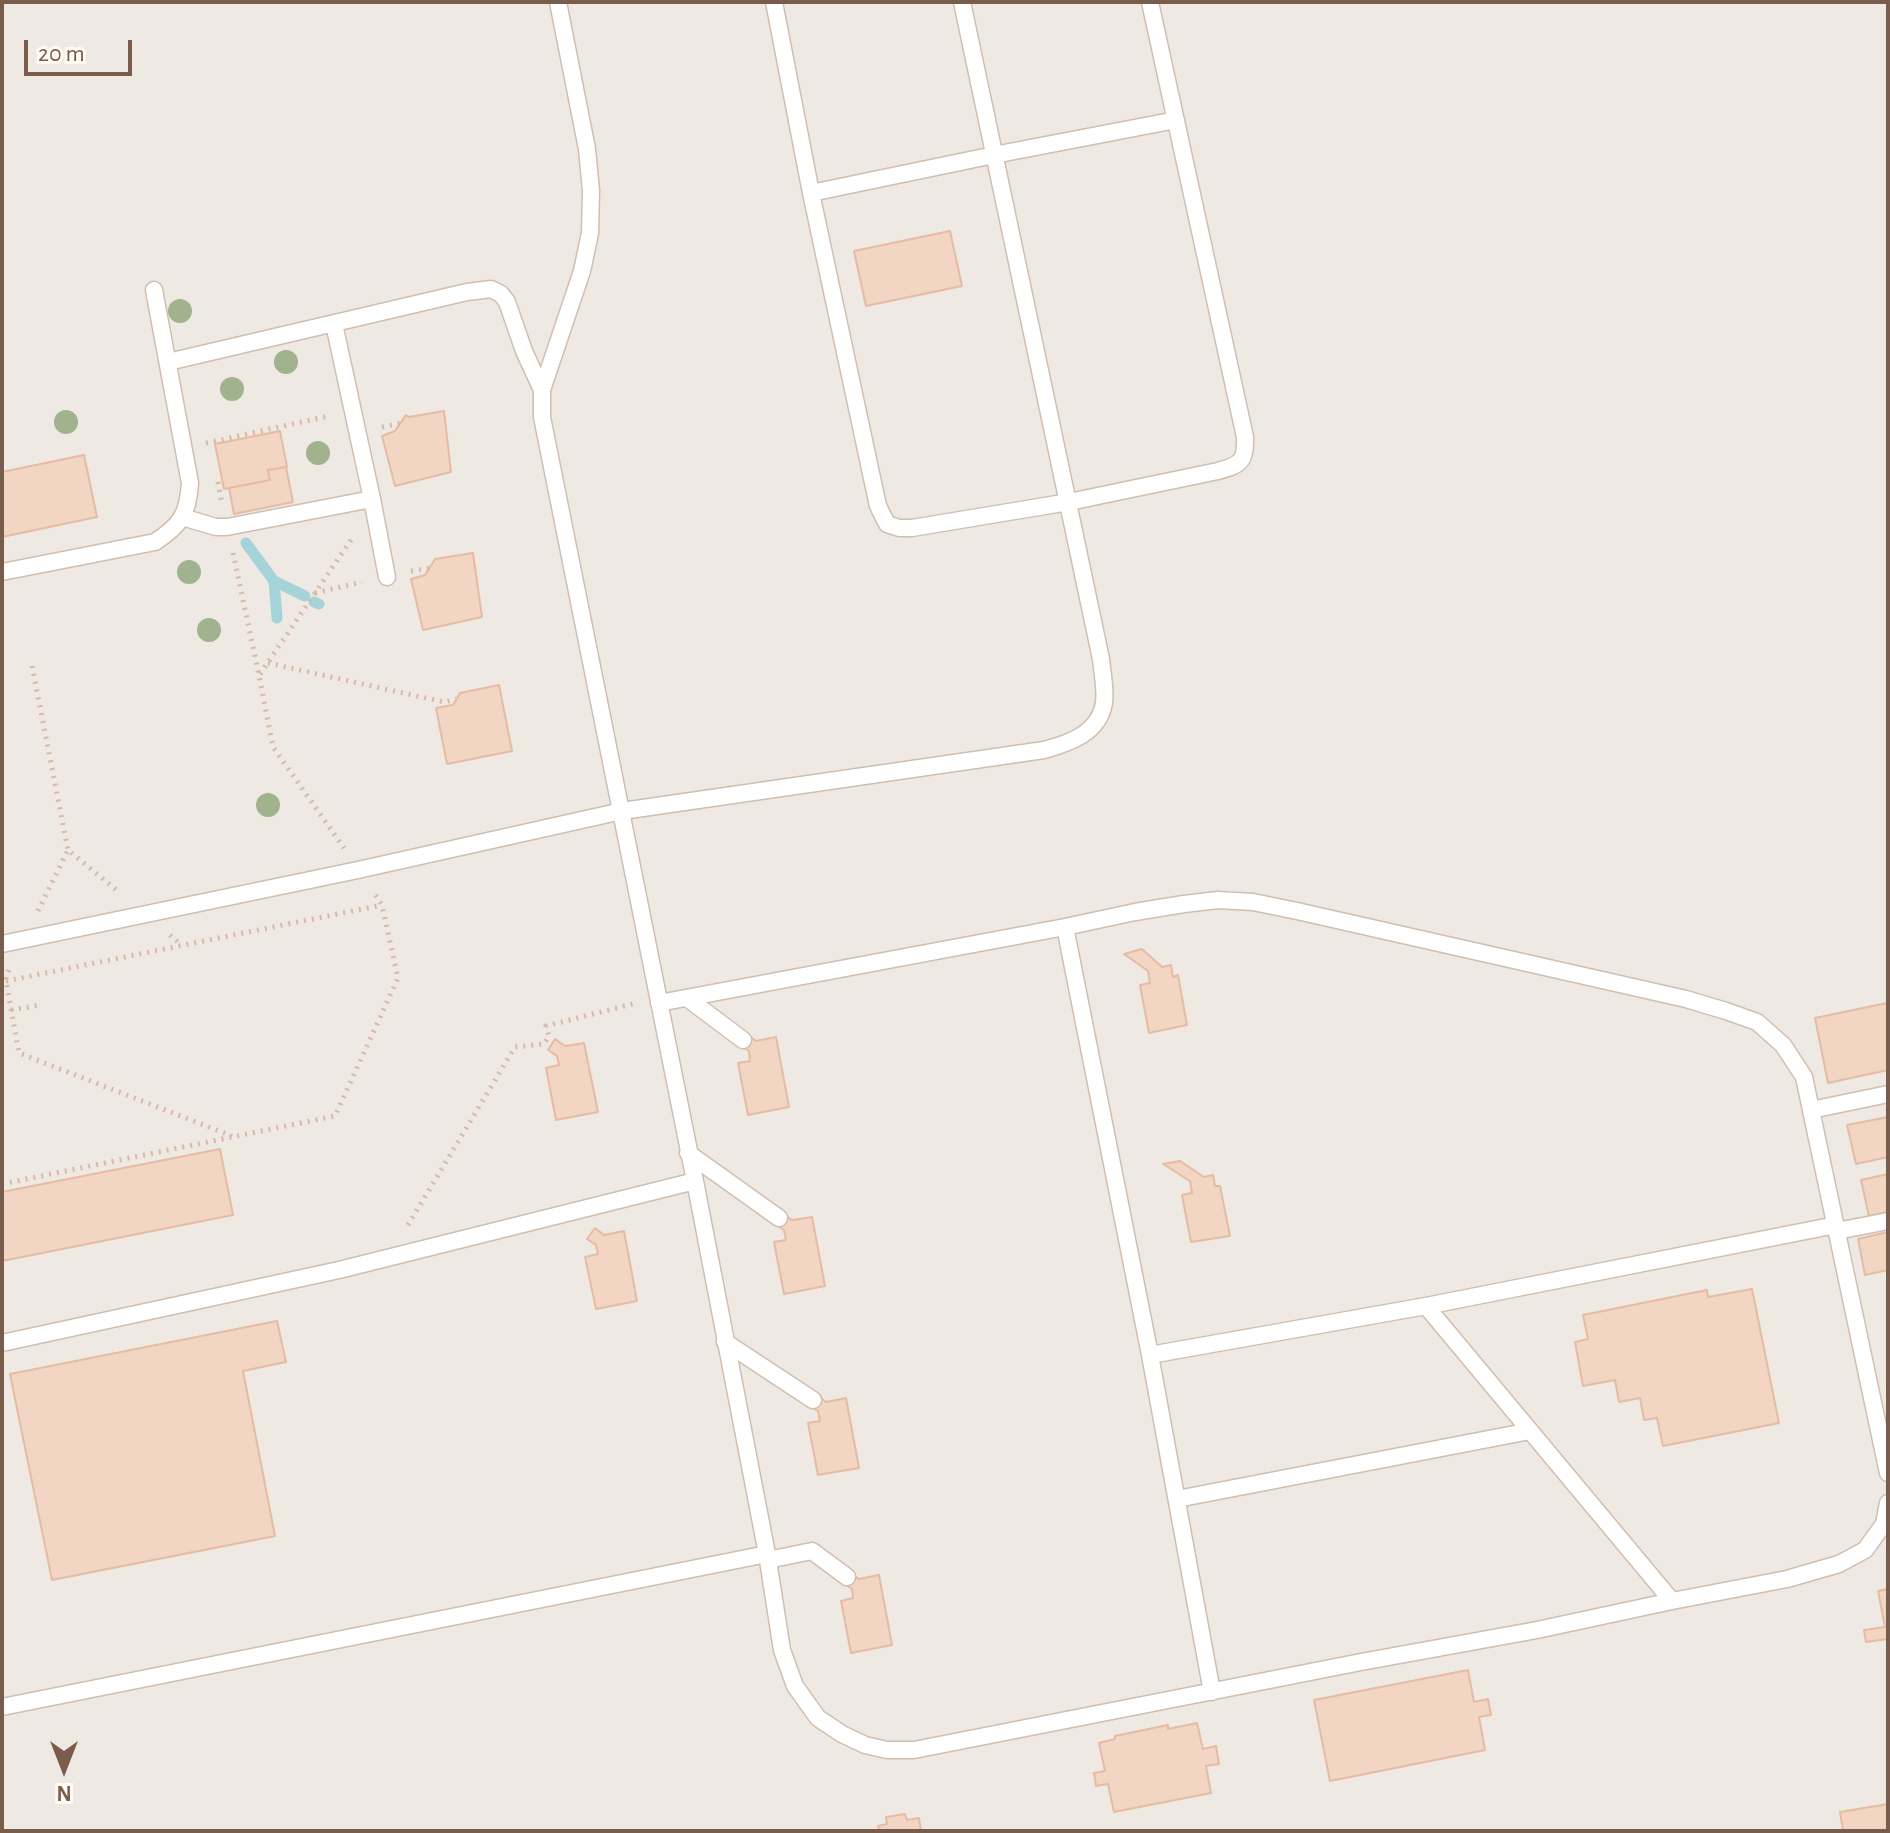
<!DOCTYPE html>
<style>
body{margin:0}
#map{position:relative;width:1890px;height:1833px;overflow:hidden;background:#fdf6ec;font-family:"Alegreya Sans",sans-serif}
canvas{display:block}
.frame{position:absolute;inset:0;border:4px solid #7a5c4d;pointer-events:none}
.north{position:absolute;left:24px;top:1729px;width:80px;height:80px;-webkit-text-stroke:6px #fffaf3;paint-order:stroke;rotate:180deg;font-size:22px;font-weight:700;line-height:32px;text-align:center;color:#7a5c4d}
.north::after{content:'';display:block;margin:auto;width:28px;height:36px;background:#7a5c4d;clip-path:polygon(50% 0,100% 100%,50% 72%,0 100%)}
.scale{position:absolute;left:24px;top:40px;width:108px;height:36px;box-sizing:border-box;border:4px solid #7a5c4d;border-top:0;padding-left:10px;font-size:24px;line-height:28px;white-space:nowrap;color:#7a5c4d;-webkit-text-stroke:6px #fffaf3;paint-order:stroke}
</style>
<div id="map">
<canvas width="1890" height="1833"></canvas>
<div class="frame"></div>
<div class="north">N</div>
<div class="scale">20 m</div>
</div>
<script>
const g = document.querySelector('canvas').getContext('2d');
g.lineJoin = 'round';
function fill(path, color) {
  g.fillStyle = color;
  g.fill(path, 'evenodd');
}
function trace(path, color, width, dash) {
  g.strokeStyle = color;
  g.lineWidth = width;
  g.lineCap = dash ? 'butt' : 'round';
  g.setLineDash(dash || []);
  g.stroke(path);
}
fill(new Path2D(`
 M2,2H1888V1831H2Z`), '#efe9e4');
trace(new Path2D(`
 M246,543L274,581L277,618
 M274,581L305,596
 M314,602L319,604`), '#a5d3da', 11);
const building = new Path2D(`
 M950,231L962,286L866,306L854,251Z
 M444,411L451,472L395,486L382,436L395,431L406,415L409,417Z
 M280,431L287,467L268,470L270,480L224,489L215,444Z
 M84,455L97,517L2,537V472Z
 M286,467L293,502L234,514L229,488L270,480L268,470Z
 M473,553L482,617L423,630L411,579L425,575L435,559Z
 M499,685L512,751L447,764L436,708L453,705L460,693Z
 M1142,949L1162,967L1171,965L1173,977L1178,975L1187,1025L1149,1033L1140,985L1150,983L1148,971L1124,954Z
 M1887,1003L1888,1070L1828,1083L1815,1018Z
 M747,1034L756,1041L776,1037L789,1107L748,1115L738,1063L750,1061L749,1051L740,1045Z
 M555,1039L565,1046L584,1043L598,1112L556,1120L546,1068L559,1065L557,1056L548,1050Z
 M1888,1117V1157L1856,1164L1847,1125Z
 M220,1149L233,1215L2,1261V1192Z
 M1180,1161L1204,1177L1213,1175L1215,1186H1220L1230,1236L1191,1242L1182,1195L1192,1193L1190,1181L1163,1164Z
 M1888,1174V1212L1869,1216L1861,1180Z
 M783,1214L792,1220L812,1217L825,1286L784,1294L774,1242L786,1240L784,1230L775,1224Z
 M595,1228L604,1235L624,1231L637,1301L596,1309L585,1257L598,1254L596,1245L587,1239Z
 M1888,1232V1270L1865,1275L1858,1239Z
 M1752,1289L1779,1423L1663,1446L1657,1418L1644,1420L1640,1398L1619,1402L1615,1380L1583,1386L1575,1342L1588,1339L1583,1315L1707,1290L1708,1297Z
 M277,1321L286,1362L243,1371L275,1536L52,1580L10,1374Z
 M817,1395L826,1402L846,1398L859,1468L818,1475L808,1423L820,1421L818,1411L809,1405Z
 M850,1573L859,1579L879,1575L892,1645L851,1653L841,1601L853,1598L852,1589L843,1583Z
 M1888,1589V1645L1887,1639L1866,1642L1864,1630L1885,1627L1878,1591Z
 M1468,1670L1474,1702L1488,1699L1491,1715L1479,1717L1485,1750L1330,1781L1314,1700Z
 M1197,1723L1203,1749L1216,1746L1219,1764L1206,1766L1211,1793L1114,1812L1108,1784L1096,1786L1094,1773L1105,1771L1099,1743L1115,1739V1736L1168,1725V1729Z
 M1888,1804V1831H1843L1840,1812Z
 M905,1814L907,1820L919,1818L921,1831H879L878,1826L887,1824L886,1817Z`);
fill(building, '#f3d5c3');
trace(building, '#e6bba3', 2);
const service = new Path2D(`
 M558,2L587,149L591,191L590,233L582,271L542,390V417L695,1181L767,1554L782,1650L795,1686L818,1718L842,1734L865,1745L887,1750H914L1361,1662L1537,1630L1672,1601L1787,1579L1839,1564L1865,1550L1884,1524L1888,1503
 M774,2L811,193L878,506L887,524L899,528H912L1069,502L1218,471C1241,465 1246,461 1245,437L1150,2
 M811,193L994,155L1176,120
 M168,362L467,292L491,289L501,294L507,302L524,351L542,390
 M372,499L387,577
 M182,517L216,527H227L372,499L334,324
 M2,572L155,542C181,525 188,514 190,483L154,290
 M1065,927L1150,1355L1212,1692
 M2,944L358,870L622,811L1044,750C1070,743 1099,733 1104,703C1106,689 1102,672 1101,659L962,2
 M687,998L743,1040
 M659,1003L1065,927L1135,912L1184,904L1218,900L1253,902L1297,911L1686,999L1726,1011L1757,1022L1783,1045L1804,1077L1888,1473
 M1811,1110L1888,1094
 M688,1153L779,1218
 M1837,1231L1888,1221
 M1426,1306L1672,1601
 M725,1342L813,1400
 M2,1343L339,1270L695,1181
 M1150,1355L1426,1306L1836,1225
 M1177,1499L1530,1431
 M768,1560L812,1551L847,1577
 M2,1707L767,1554`);
trace(service, '#d1beb0', 19);
trace(new Path2D(`
 M382,427L401,423
 M206,443L329,416
 M218,482L222,504
 M233,553L259,675L273,747L344,848
 M411,571L430,568
 M315,593L362,582
 M268,663L444,702L456,699
 M32,666L68,850
 M260,674L353,537
 M38,911L68,850L120,893
 M170,935L181,945
 M9,970L6,976V981L19,1053L232,1136
 M6,981L382,905
 M11,1010L40,1005
 M2,1184L335,1116L398,978L382,905L374,893
 M408,1225L515,1047L544,1044L549,1036L546,1026L636,1003`), '#d9b8a5', 5, [2, 6]);
trace(service, '#fff', 16);
g.fillStyle = '#a0b28e';
for (const [x, y] of [
 [180,311],
 [286,362],
 [232,389],
 [66,422],
 [318,453],
 [189,572],
 [209,630],
 [268,805]
]) {
  g.beginPath();
  g.arc(x, y, 12, 0, 2 * Math.PI);
  g.fill();
}
</script>
